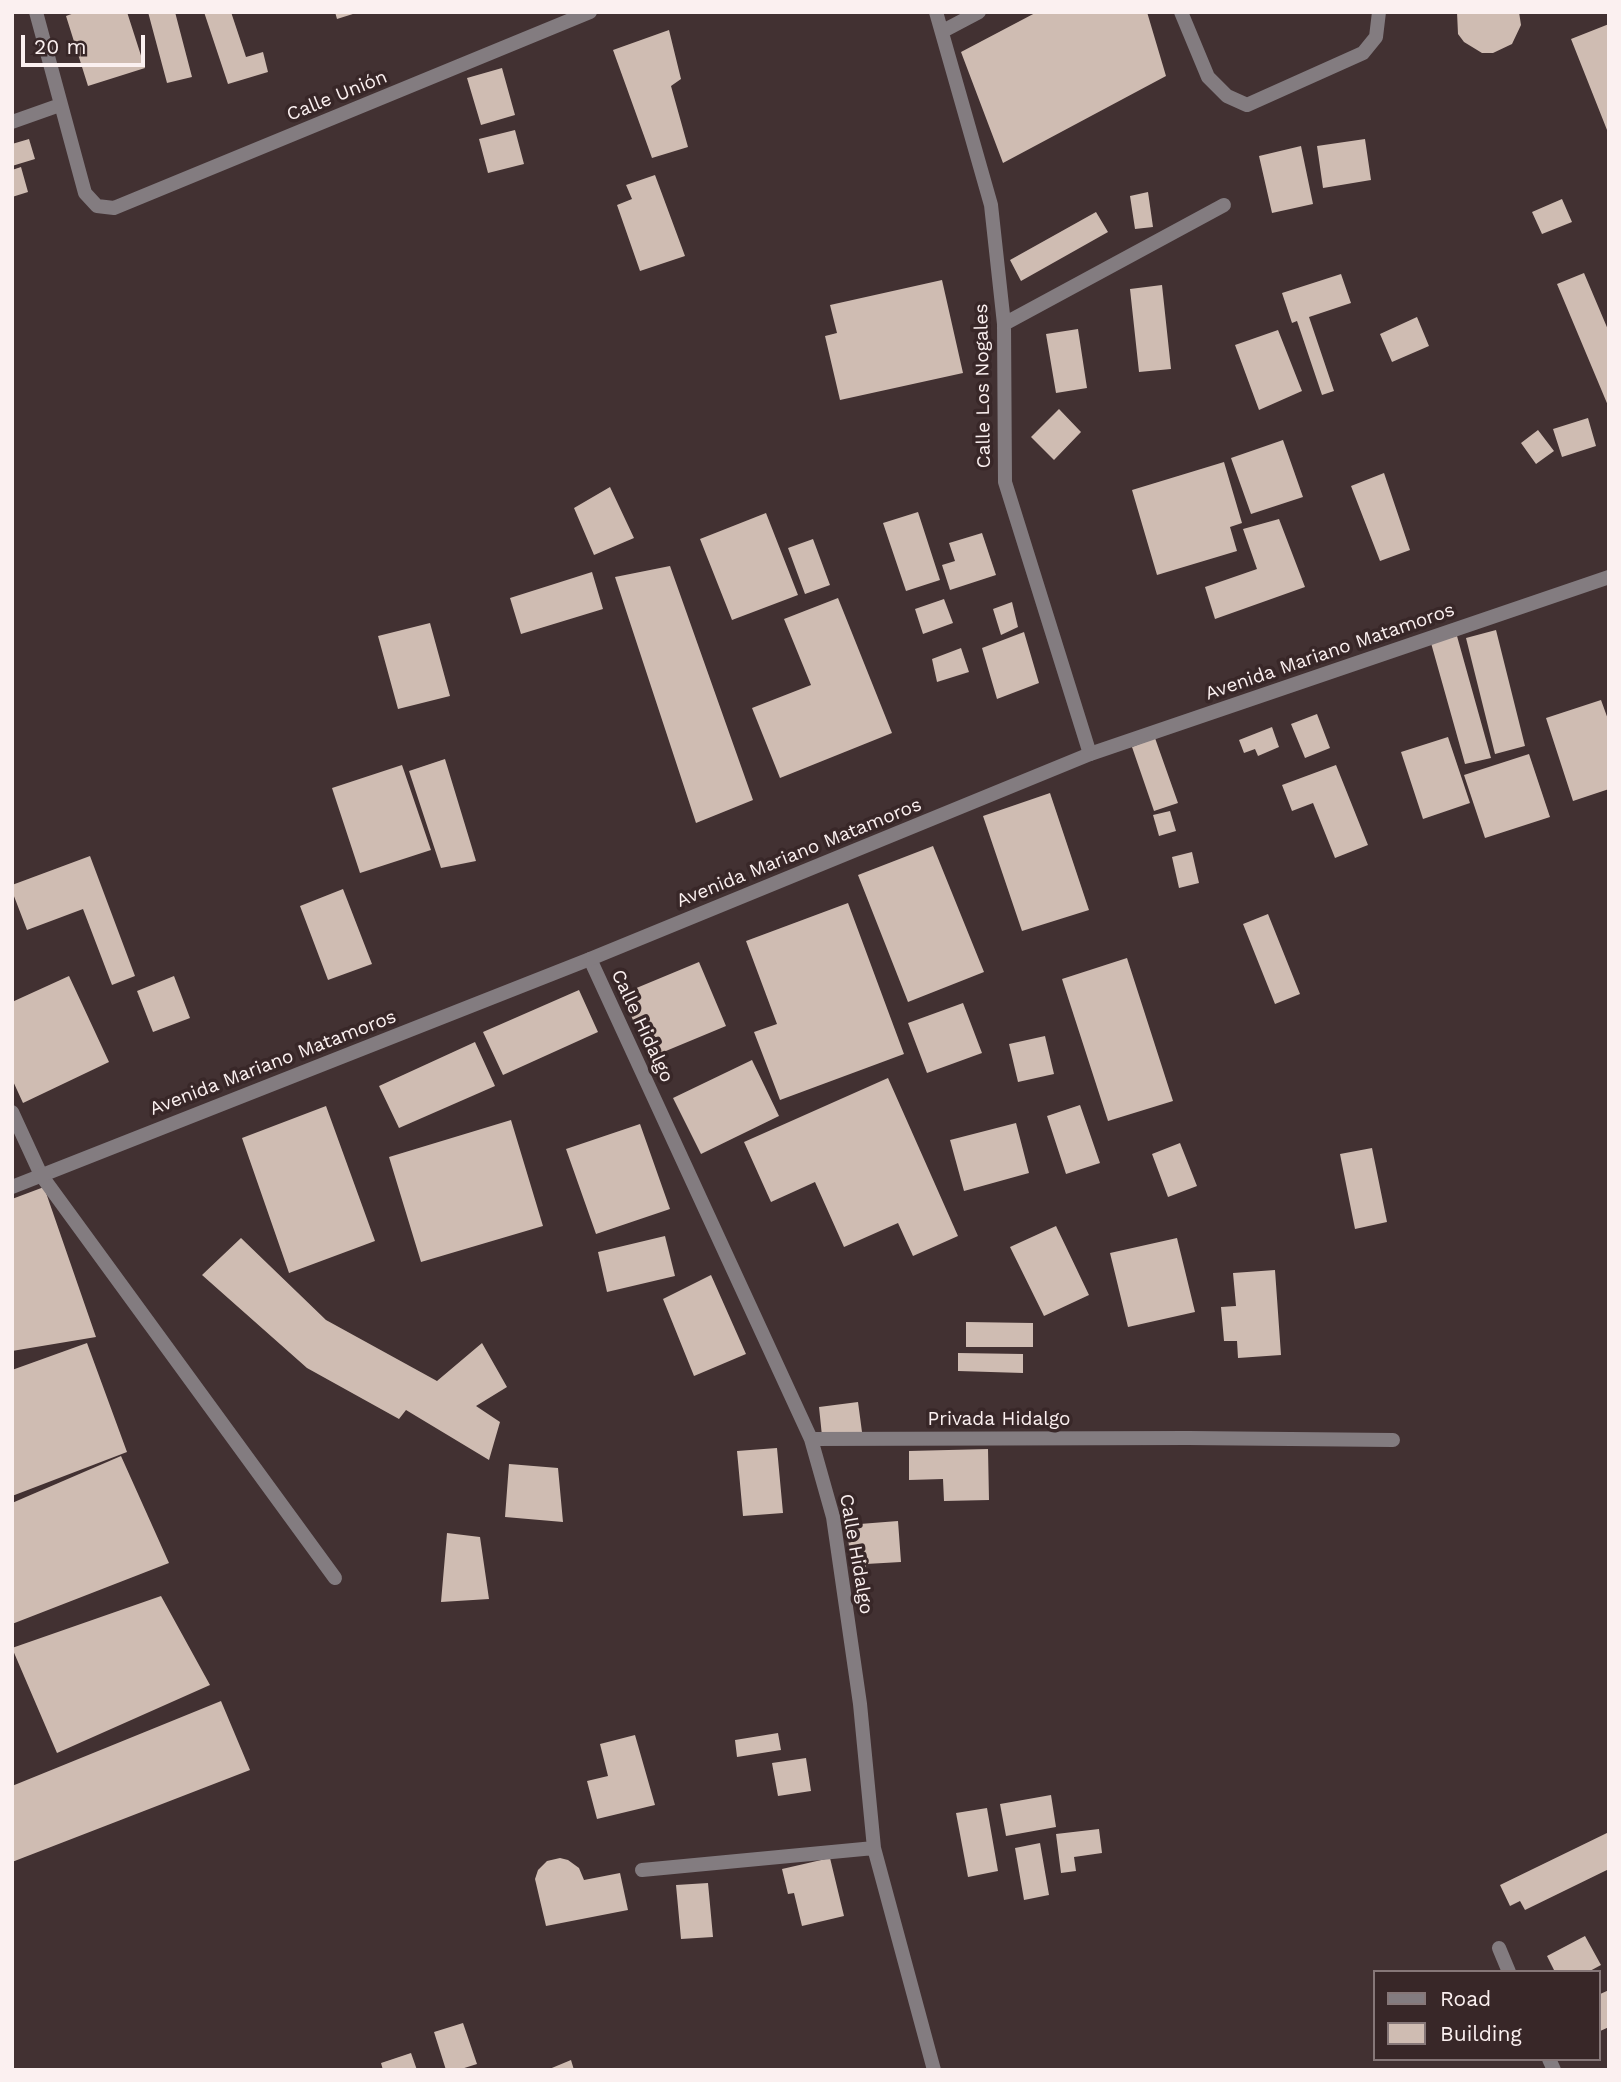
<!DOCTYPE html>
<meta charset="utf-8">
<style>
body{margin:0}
#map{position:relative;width:1621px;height:2082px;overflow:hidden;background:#423132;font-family:"Work Sans",sans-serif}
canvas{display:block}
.frame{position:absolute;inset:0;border:14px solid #fbf0f0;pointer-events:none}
.legend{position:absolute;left:1373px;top:1970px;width:228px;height:91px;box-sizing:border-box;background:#382728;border:2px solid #867778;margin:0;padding:9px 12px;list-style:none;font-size:21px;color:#fbf0f0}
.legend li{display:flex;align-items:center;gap:14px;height:35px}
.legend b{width:35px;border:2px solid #867778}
.scale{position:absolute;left:21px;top:35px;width:124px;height:32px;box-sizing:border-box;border:4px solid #fbf0f0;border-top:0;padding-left:9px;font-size:21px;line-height:24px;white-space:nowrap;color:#fbf0f0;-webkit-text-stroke:5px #382728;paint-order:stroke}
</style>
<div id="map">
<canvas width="1621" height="2082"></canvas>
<div class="frame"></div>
<ul class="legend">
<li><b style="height:9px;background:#837c80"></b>Road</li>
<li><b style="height:19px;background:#cfbcb2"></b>Building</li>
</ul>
<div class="scale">20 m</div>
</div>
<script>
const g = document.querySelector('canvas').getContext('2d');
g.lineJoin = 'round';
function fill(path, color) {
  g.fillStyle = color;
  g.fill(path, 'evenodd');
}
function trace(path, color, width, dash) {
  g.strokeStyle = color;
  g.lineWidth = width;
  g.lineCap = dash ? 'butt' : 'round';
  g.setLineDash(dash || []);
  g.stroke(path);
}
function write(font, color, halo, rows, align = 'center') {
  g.font = font + ' "Work Sans",sans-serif';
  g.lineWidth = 7;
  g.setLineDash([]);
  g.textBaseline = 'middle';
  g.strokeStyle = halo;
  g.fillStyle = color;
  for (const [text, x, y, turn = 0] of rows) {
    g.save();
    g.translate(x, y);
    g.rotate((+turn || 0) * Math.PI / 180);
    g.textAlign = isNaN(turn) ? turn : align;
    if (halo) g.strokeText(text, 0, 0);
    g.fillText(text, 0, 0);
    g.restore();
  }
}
fill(new Path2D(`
 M77,12H127L145,68L88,86L66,16Z
 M148,12H175L192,77L167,83Z
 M204,12H231L246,57L263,52L268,72L228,84Z
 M335,12H356V13L337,19Z
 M1037,12H1147L1166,76L1003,163L961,52Z
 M1457,12H1519L1521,25L1512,44L1493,53H1482L1464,42L1458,34Z
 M1609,24V135L1571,39Z
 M669,30L681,79L671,86L688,147L652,158L613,50Z
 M502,68L515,115L481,125L467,78Z
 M515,130L524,164L488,173L479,139Z
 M29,139L35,159L12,166V144Z
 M1365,139L1371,180L1323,188L1317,146Z
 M1301,146L1313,204L1272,213L1259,156Z
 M21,167L28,192L12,197V170Z
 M655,175L685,256L640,271L617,205L632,199L626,185Z
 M1148,192L1153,227L1135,229L1130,196Z
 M1562,199L1572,222L1542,234L1532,212Z
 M1096,212L1108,232L1021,281L1010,260Z
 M1584,273L1609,332V408L1557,284Z
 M1341,274L1351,303L1309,317L1334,391L1322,395L1297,321L1292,323L1282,293Z
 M942,280L963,373L840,400L825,336L837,333L830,305Z
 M1162,285L1171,369L1139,372L1130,289Z
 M1417,317L1429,346L1392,362L1380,334Z
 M1078,329L1087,388L1056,393L1046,334Z
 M1278,330L1302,391L1259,410L1235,345Z
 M1059,409L1081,432L1054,460L1031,437Z
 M1588,418L1596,446L1562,457L1553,429Z
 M1538,430L1554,451L1536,464L1521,443Z
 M1283,440L1303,497L1251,514L1231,458Z
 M1224,462L1242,523L1230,527L1237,551L1157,575L1132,490Z
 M1384,473L1410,550L1380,561L1351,486Z
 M610,487L634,538L594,555L574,508Z
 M918,512L940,580L906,591L883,523Z
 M766,513L798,595L732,620L700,539Z
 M1279,519L1305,587L1215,619L1205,587L1257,569L1243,529Z
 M982,533L996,575L950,590L942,565L955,561L949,543Z
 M813,539L830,585L805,594L788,548Z
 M670,566L753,800L696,823L615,577Z
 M592,572L603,609L521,634L510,598Z
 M838,598L892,733L780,778L752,708L811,685L784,619Z
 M944,599L953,623L923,634L915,609Z
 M1012,602L1018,627L1001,635L993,609Z
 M430,623L450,696L398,709L378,636Z
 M1496,630L1525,746L1495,754L1466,638Z
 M1024,632L1039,683L997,699L982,648Z
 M1457,636L1491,758L1465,764L1431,643Z
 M961,648L969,672L937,682L932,659Z
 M1601,700L1609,722V789L1573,801L1546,718Z
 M1317,714L1330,748L1305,758L1291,724Z
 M1272,727L1279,747L1258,756L1255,749L1244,753L1239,740Z
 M1448,737L1470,803L1423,819L1401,752Z
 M1155,738L1178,803L1154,811L1132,747Z
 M1529,754L1550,817L1485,838L1464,775Z
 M445,759L476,861L441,868L409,771Z
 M402,765L431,850L360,873L332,788Z
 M1336,765L1368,845L1335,858L1313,803L1292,811L1282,785Z
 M1050,793L1089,910L1022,931L983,816Z
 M1170,811L1176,831L1159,836L1153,815Z
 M933,846L984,972L908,1002L858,875Z
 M1192,852L1199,883L1179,888L1172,857Z
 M90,856L135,976L112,985L83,909L27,930L12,891V885Z
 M343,889L372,964L328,980L300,906Z
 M848,903L904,1054L780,1100L754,1032L777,1024L746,941Z
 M1268,914L1300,994L1275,1004L1243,924Z
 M1127,958L1173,1101L1108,1121L1062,979Z
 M699,962L726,1026L649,1058L622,994Z
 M69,976L109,1062L23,1103L12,1079V1002Z
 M174,976L190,1018L153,1032L137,991Z
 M579,990L598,1032L503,1075L483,1032Z
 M963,1003L982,1053L927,1073L908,1023Z
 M1045,1036L1054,1074L1018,1082L1009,1044Z
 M475,1042L495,1086L399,1128L379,1086Z
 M752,1060L779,1116L701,1154L673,1098Z
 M888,1078L958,1236L913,1256L898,1223L844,1247L815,1182L771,1202L744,1142Z
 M1080,1105L1100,1163L1066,1174L1047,1116Z
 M326,1106L375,1241L289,1273L242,1138Z
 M511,1120L543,1226L421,1262L389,1157Z
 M1016,1123L1029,1173L964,1191L950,1140Z
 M640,1124L670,1209L596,1234L566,1149Z
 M1180,1143L1197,1186L1168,1197L1152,1154Z
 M1372,1148L1387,1222L1355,1229L1340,1154Z
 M44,1187L96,1337L12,1351V1199Z
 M1056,1226L1089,1295L1044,1316L1010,1247Z
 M665,1236L675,1276L607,1292L598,1252Z
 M241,1238L326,1320L437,1381L482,1343L507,1387L476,1406L500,1422L489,1460L406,1410L399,1419L307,1368L202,1275Z
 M1177,1238L1195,1312L1128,1327L1110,1253Z
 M1275,1270L1281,1355L1238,1358L1237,1341H1224L1221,1307L1236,1306L1233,1273Z
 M711,1275L746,1354L694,1376L663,1299Z
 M966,1322L1033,1323V1347H966Z
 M87,1343L127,1452L12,1496V1370Z
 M958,1353L1023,1354V1373L958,1371Z
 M858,1402L862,1432L822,1436L819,1407Z
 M777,1448L783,1513L743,1516L737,1451Z
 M988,1449L989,1500L944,1501L943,1479L909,1480V1451Z
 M121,1456L169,1563L12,1624V1503Z
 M509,1464L558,1468L563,1522L505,1517Z
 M898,1521L901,1562L866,1564V1568L851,1569L847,1525Z
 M447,1533L480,1537L489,1599L441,1602Z
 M161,1596L210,1685L57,1753L12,1648Z
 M221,1701L250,1770L12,1862V1786Z
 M778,1733L781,1750L737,1757L735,1740Z
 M635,1735L655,1805L597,1819L587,1781L608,1776L600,1744Z
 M806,1758L811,1791L778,1796L772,1763Z
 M1051,1795L1056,1827L1006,1836L1000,1804Z
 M987,1808L998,1871L968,1877L956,1813Z
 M1099,1829L1102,1853L1074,1857L1076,1871L1061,1873L1056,1834Z
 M1609,1832V1869L1525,1910L1520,1901L1510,1906L1500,1885Z
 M1040,1843L1049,1895L1024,1900L1015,1848Z
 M560,1858L568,1860L579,1868L584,1880L620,1873L628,1910L546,1926L535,1879L538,1870L547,1861Z
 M830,1858L844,1916L802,1926L794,1893L788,1894L782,1869Z
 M708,1883L713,1937L681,1939L676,1885Z
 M1585,1936L1601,1965L1588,1972H1555L1547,1956Z
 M1609,1990V2027L1598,2032V1995Z
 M463,2023L477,2064L458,2070H446L434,2032Z
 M411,2053L417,2070H383L381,2063Z
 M571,2060L574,2070H547Z`), '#cfbcb2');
trace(new Path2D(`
 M36,12L85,193L97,206L114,208L590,12
 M936,12L991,205L1004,324L1005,482L1090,754
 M1181,12L1208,77L1227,96L1247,105L1363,53L1376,37L1379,12
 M943,31L979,12
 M12,122L60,105
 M1004,324L1224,205
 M590,959L811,1439L833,1517L860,1704L874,1848L934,2070
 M12,1112L41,1175L335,1578
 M811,1439L1188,1438L1393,1440
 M642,1870L874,1848
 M1499,1948L1509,1972
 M1549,2059L1554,2070`), '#837c80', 14);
trace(new Path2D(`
 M12,1187L590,959L1090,754L1609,577`), '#837c80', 14);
write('19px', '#fbf0f0', '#382728', [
 ["Calle Unión",337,96,-22],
 ["Calle Los Nogales",983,386,-91],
 ["Avenida Mariano Matamoros",1330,652,-19],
 ["Avenida Mariano Matamoros",799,853,-22],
 ["Calle Hidalgo",642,1026,65],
 ["Avenida Mariano Matamoros",273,1063,-21],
 ["Privada Hidalgo",999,1419],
 ["Calle Hidalgo",856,1554,80]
]);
</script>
